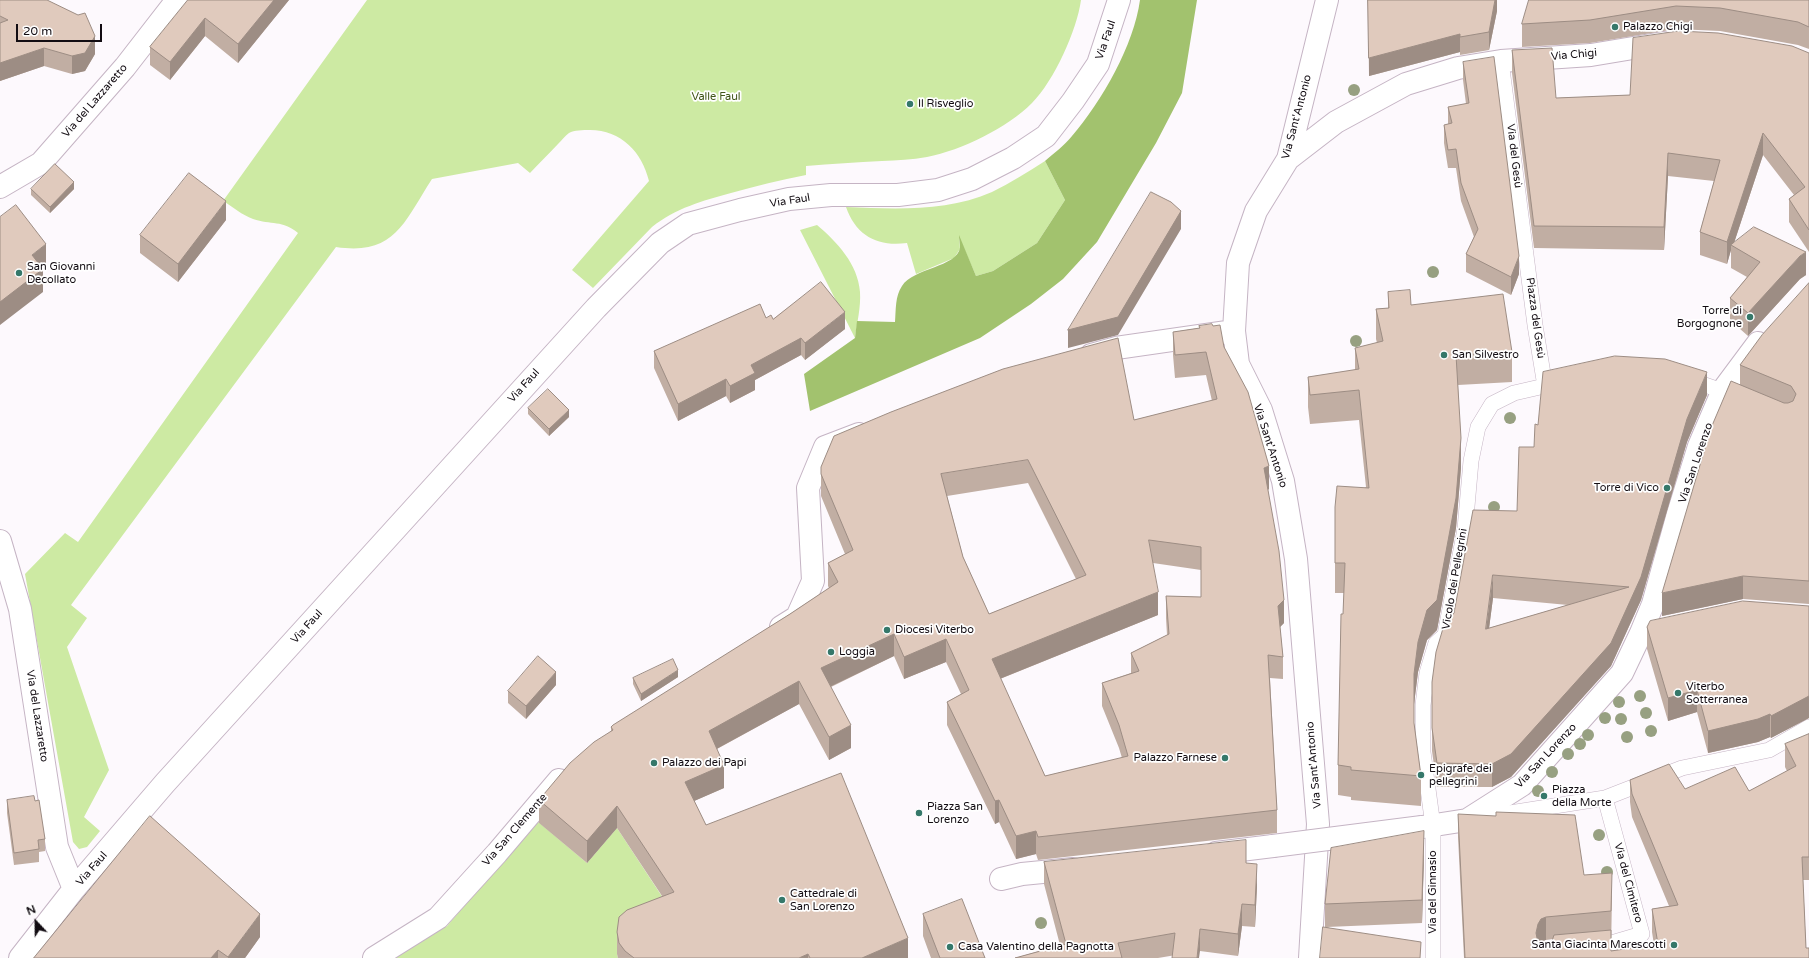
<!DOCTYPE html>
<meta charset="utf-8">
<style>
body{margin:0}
#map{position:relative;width:1809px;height:958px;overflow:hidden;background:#fdf9fd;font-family:"Varela Round",sans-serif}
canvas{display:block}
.north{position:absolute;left:16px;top:902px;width:40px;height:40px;-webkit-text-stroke:3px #fff;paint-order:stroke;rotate:338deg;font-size:11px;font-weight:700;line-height:16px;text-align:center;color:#120c12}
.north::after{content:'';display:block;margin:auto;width:14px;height:18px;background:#120c12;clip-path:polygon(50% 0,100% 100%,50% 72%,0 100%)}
.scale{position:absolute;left:16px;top:24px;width:86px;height:18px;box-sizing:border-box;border:2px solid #120c12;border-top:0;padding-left:5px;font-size:12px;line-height:14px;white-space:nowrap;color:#120c12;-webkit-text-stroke:3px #fff;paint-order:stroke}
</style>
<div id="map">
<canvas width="1809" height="958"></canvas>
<div class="north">N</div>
<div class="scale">20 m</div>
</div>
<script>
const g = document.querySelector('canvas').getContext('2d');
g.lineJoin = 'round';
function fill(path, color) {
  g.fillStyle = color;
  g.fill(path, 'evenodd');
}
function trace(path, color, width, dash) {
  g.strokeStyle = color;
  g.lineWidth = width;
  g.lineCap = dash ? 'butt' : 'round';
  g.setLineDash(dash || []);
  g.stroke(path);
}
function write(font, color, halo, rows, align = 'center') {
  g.font = font + ' "Varela Round",sans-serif';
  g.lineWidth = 3.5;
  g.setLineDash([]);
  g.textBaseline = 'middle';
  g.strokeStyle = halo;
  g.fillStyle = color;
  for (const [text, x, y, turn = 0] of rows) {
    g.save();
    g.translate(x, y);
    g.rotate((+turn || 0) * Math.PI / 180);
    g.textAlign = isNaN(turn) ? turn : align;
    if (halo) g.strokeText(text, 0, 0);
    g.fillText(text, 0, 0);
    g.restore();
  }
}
fill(new Path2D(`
 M367,0H1081C1077,30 1054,81 1032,103C1007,128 962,150 927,157C912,160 897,160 882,161C857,162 831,164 806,166V175C780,180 756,186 731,193C702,201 676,208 652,227L593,288L572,270L649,181C642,152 621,130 590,130C583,130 574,130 569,133C565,136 561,141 558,144C549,154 539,163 530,173L518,163L432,179C404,222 395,256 336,247L71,605L87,618L67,647L109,770L84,817L100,831L87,847L79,849L73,842L25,574L65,533L78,542L298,233C283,220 271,225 253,219C242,215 233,207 223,201Z
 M1045,161L1065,200L1037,243L993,271L976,276L959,237L960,249L954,258L916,274L907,243C878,247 856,236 846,207C894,209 947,212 992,192C1010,183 1028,172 1045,161Z
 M817,225C837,242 858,264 860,292C861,307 857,323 855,338L800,230Z
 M537,821L587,863L617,828L663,898L617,954L618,958H395L447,926Z`), '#cdeaa3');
fill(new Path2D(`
 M1140,0H1197L1182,93L1156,143L1097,242L1063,279L1031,304L980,338L810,411L804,374L855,338L857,321L895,322C896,310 895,296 902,286C913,268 957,267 960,248C960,244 959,239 959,235L976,276L993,271L1037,243L1065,200L1045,161C1054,153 1065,145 1072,136C1102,101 1134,45 1140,0Z`), '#a2c26e');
const lane = new Path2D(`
 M1501,61L1535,325L1545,386
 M1688,379L1731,394
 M1491,816L1605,798L1682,768L1769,750L1809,727
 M1591,945L1608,944L1642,934L1605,798
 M1433,958V826L1423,752V705L1427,673L1436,643L1445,635L1465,529L1471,461L1478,427L1492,404L1514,393L1562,382`);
const street = new Path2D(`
 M1288,159L1336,122L1406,84L1458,68L1501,61L1591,55L1663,43
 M0,187L41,163L125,67L177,0
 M1091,355L1116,348L1234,331
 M0,541L20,609L57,847L74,889
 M781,627L797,617L813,581L808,488L825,447L859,434
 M1422,827L1467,820L1522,785L1622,673L1641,633L1653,604L1678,514L1699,446L1723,390L1758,343
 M1216,853L1273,846
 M1001,879L1022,874L1073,869
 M20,958L74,889L165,783L596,308L660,243L688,224L740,210L789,199L831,195H898L938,190L972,179L1013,158L1046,136L1073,101L1098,64L1119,0
 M374,958L438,918L497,853L559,780
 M1310,958L1318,824L1296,559L1283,481L1261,410L1238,364L1234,331L1238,263L1256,211L1288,159L1327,0`);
trace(lane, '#c5b4c4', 16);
trace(street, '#c5b4c4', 24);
trace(lane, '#fff', 15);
trace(street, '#fff', 22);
const streetBridge = new Path2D(`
 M1273,846L1422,827`);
trace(streetBridge, '#c5b4c4', 24, []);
trace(streetBridge, '#fff', 22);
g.fillStyle = '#97a081';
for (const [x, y] of [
 [1354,90],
 [1433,272],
 [1356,341],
 [1510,418],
 [1494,507],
 [1640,696],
 [1619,702],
 [1646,713],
 [1605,718],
 [1621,719],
 [1651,731],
 [1588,735],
 [1627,737],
 [1580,744],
 [1568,754],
 [1552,772],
 [1538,791],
 [1599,835],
 [1607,872],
 [1041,923]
]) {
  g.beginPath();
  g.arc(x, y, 6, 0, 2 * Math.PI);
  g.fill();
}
fill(new Path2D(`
 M0,0L95,54L85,71L72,74L44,66L0,81Z
 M188,0H289L238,63L205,36L170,80L150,65V47Z
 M1368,0H1497V11L1489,50L1460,55V52L1369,76Z
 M1529,0H1809V49L1798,45L1720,31L1676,29L1590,43L1522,47V24Z
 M1512,50L1556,98L1630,95L1809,53V252L1789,222V199L1794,195L1763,155L1734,243L1806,275L1800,279L1748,336L1730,320V298L1747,277L1731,268V250L1727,264L1700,255V232L1714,181L1668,176L1664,250L1534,248L1512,73Z
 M1463,62L1519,274L1511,295L1466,272V254L1474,237L1461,201L1456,168H1448L1444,143V125L1448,124V107L1466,104L1463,80Z
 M31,189H74L50,213L31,195Z
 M226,220L178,282L140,253V235Z
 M1809,283V604L1743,599L1662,616L1740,384V365Z
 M1388,292L1411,305L1512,352V382L1458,385L1461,468L1456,528L1437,630L1427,640L1418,672L1414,704V723L1421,776V806L1351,800V797L1338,795V765L1344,593H1335V507L1366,487L1359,420L1310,424L1308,407V377L1355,370V348L1377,343L1376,339V309L1388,308Z
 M766,318L773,319L845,329L805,360L801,355L755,380V390L730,403L726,396L678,421L654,368V351Z
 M1199,326L1224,347L1269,489L1268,490L1284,623L1280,627L1283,657V679L1270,678L1277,810V833L1038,860L1036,854L1016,859L999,822L995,824L947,725V702L961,694L946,662L904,679L894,656L831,687L851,748L829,760L799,704L717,749L724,788L694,801L706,825L908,958H618L617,954V932L662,896L617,828L587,863L539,823V800L611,731V727L790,614L829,588L828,586V563L845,554L821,496V467L1134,420L1212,401L1206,375L1175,378L1173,355V332L1199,328ZM1028,483L1076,579L989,614L963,557L947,496ZM1153,563L1201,570V597L1166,596V618L1167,635L1131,653V673L1102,683V706L1119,748L1122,758L1045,776L1000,679L1158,615Z
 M1707,395L1687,442L1641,600L1611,666L1511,777L1492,787H1437L1432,751V682L1454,613L1517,511L1534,447L1538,425ZM1493,598L1568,605L1489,628Z
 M528,408L569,417L549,436L528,414Z
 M1809,606V718L1771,738L1770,737L1758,742L1708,753L1697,712L1668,721L1647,649V627Z
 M678,677L641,701L633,684V678Z
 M556,685L526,719L508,703V691Z
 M1809,734V880H1803L1806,948L1809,958H1464L1458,837V814L1584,875L1612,896L1611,951L1654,945L1652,932V909L1669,906L1632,817L1630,802V780L1685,789L1749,791L1787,771L1785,767V744ZM1553,939L1552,941L1548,944L1541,943L1546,940Z
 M7,800L35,801L45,839V851L39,852V862L14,865L7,813Z
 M1424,855L1422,923L1327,927L1421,958L1325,927V904Z
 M1044,862L1246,863L1257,886L1255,927L1242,926L1238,956L1200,951L1158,958H1015L1060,945L1044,884Z
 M923,914L985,958H931L923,936Z
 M260,937L245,958H34Z`), '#c1aea3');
fill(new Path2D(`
 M274,0H289L238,63V44Z
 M1495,0H1497V11L1489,50V32Z
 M205,18V36L170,80V62Z
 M1460,34V52L1369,76V58Z
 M95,36V54L85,71L72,74V56Z
 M44,48V66L0,81V63Z
 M1763,133V155L1733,246L1731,245V250L1727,264V242Z
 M1668,153V176L1664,250V227Z
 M74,182V189L50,213V207Z
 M226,201V220L178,282V264Z
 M1181,211V229L1118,335L1068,348V330Z
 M46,244V268L43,270V292L0,325V302L32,255Z
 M1806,252V275L1800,279L1748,336V313L1800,256Z
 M1519,256V274L1511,295V277Z
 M845,312V329L805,360V343Z
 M801,338V355L755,380V390L730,403V386L751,365Z
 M1707,372V395L1687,442L1641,600L1611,666L1511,777L1492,787V764L1611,643L1687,419Z
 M726,379V396L678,421V404Z
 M569,410V417L549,436V429Z
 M1461,438V468L1456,528L1437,630L1427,640L1418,672L1414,704V674L1418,642Z
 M1269,466V489L1264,491V468Z
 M1493,575V598L1486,652V629Z
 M1743,576V599L1662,616V593Z
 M1158,592V615L992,682V659Z
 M1284,600V623L1278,629V606Z
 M894,634V656L821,691V668Z
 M946,639V662L904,679V657Z
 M678,670V677L641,701V694Z
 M556,672V685L526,719V706Z
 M799,681V704L709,753V731Z
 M1697,690V712L1668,721V698Z
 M1809,695V718L1771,738V716Z
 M1770,714V737L1758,742L1708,753V731Z
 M851,725V748L829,760V737Z
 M724,765V788L685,805V782Z
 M999,800V822L995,824V801Z
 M617,806V828L587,863V841Z
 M1036,831V854L1016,859V836Z
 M1424,831V855L1422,923V900Z
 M1257,864V886L1255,927V905Z
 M1242,904V926L1238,956V934Z
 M260,914V937L245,958H228V957Z
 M1546,917V940L1541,942L1538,947L1536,956V933L1538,924L1541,919Z
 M1200,929V951L1199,958H1197Z
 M908,938V958H862Z
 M218,950V958H211Z
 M808,954V958H799Z`), '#9d8d84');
const building = new Path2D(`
 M0,0H47L78,15L85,13L95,36L85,53L72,56L44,48L0,63V23L8,20L0,16Z
 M188,0H274L238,44L205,18L170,62L150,47Z
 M1368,0H1495L1489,32L1460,37V34L1369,58Z
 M1529,0H1809V27L1798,22L1720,8L1676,6L1590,20L1522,24Z
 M1679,31L1718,33L1792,46L1809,53V230L1789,199L1805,187L1763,133L1727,242L1700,232L1720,160L1668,153L1664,227L1534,226L1512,50L1552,48L1556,98L1630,95L1633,38Z
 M1494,57L1519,256L1511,277L1466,254L1478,229L1461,183L1456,149L1448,150L1444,125L1452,123L1448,107L1469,103L1463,62Z
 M55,164L74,182L50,207L31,189Z
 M189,173L226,201L178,264L140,235Z
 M1151,192L1171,202L1181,211L1118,317L1068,330Z
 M16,205L46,244L32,255L43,269L0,302V217Z
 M1754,227L1806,252L1800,256L1748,313L1730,298L1760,262L1731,245Z
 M821,282L845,312L805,343L801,338L751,365L755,373L730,386L726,379L678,404L654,351L760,304L766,318L771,315L773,319Z
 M1809,283V581L1743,576L1662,593L1711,428L1731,381L1784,403H1788L1793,401L1796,394L1791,386L1740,365L1762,335Z
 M1410,290L1411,305L1503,294L1512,352L1456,355L1461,438L1456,498L1437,600L1427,610L1418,642L1414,674V723L1421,776L1351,770V767L1338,765L1341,614H1343L1345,563H1335V507L1337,486L1369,488L1359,390L1310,395L1308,377L1359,369L1355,348L1383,341L1376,309L1389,308L1388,292Z
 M1212,324L1213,326L1220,325L1224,347L1248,392L1269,466L1264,468L1279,551L1284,600L1278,606L1283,657L1268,655L1277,810L1038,837L1036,831L1016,836L999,800L995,801L947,702L969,690L946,639L904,657L894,634L821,668L851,725L829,737L799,681L709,731L724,765L685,782L706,825L841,773L908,938L862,958H810L808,954L799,958H634L625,951L619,943L617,932L619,917L627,910L674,892L617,806L587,841L539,800L570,763L594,742L613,730L611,727L613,725L790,614L838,582L828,563L853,550L821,474V467L834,436L891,412L1003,369L1118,338L1134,420L1217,399L1206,352L1175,355L1173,332L1200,328L1199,326ZM1028,460L1086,575L989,614L963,557L941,474ZM1149,540L1201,547V597L1166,596L1169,634L1131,653L1139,671L1102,683L1119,725L1128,756L1045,776L992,659L1158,592Z
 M1615,356L1665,359L1707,372L1687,419L1641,577L1611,643L1511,754L1492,764L1437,763L1432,728V682L1436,652L1444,625L1454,613L1473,510L1517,511L1519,447H1534L1535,424L1538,425L1543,372ZM1493,575L1629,587L1486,629Z
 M548,389L569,410L549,429L528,408Z
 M1743,601L1809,606V696L1771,716L1770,714L1758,719L1708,731L1697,690L1668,698L1647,627L1650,621Z
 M538,656L556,672L526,706L508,691Z
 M673,659L678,670L641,694L633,678Z
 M1809,734V857H1802L1806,948H1809V958H1465L1458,814L1496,816V812L1575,815L1584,875L1612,873L1611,911L1546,917L1541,919L1538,924L1536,933L1537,938L1539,942L1548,944L1552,941L1554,935L1611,930V951L1658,944L1652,909L1678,905L1632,794L1630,780L1669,764L1685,789L1735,767L1749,791L1796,766L1785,744Z
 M34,796L35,801L39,800L45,839L38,840L39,849L14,853L7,800Z
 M150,816L260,914L228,957L218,950L211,958H34Z
 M1424,831L1422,900L1325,904L1331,848Z
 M1246,840V863L1257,864L1255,905L1242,904L1238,934L1200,929L1197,958H1172L1175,933L1118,943L1122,958H1015L1066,944L1044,862Z
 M962,899L985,958H940L923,914Z
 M1323,927L1421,942L1420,958H1320Z`);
fill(building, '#e0cabd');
trace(building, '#9d8d84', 1);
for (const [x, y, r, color] of [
 [1615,27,4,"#35786a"],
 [910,104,4,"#35786a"],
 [19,273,4,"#35786a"],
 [1750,317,4,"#35786a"],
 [1444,355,4,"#35786a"],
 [1667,488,4,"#35786a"],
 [887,630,4,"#35786a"],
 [831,652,4,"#35786a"],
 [1678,693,4,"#35786a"],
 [1225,758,4,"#35786a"],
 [654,763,4,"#35786a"],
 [1421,775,4,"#35786a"],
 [1544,796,4,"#35786a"],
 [919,813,4,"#35786a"],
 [782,900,4,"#35786a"],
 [1674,945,4,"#35786a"],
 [950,947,4,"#35786a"]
]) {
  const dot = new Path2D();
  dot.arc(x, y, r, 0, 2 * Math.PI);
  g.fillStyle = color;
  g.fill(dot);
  trace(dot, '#fff', 1.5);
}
write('11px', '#120c12', '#fff', [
 ["Palazzo Chigi",1623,27],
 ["Il Risveglio",918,104],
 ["San Giovanni",27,267],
 ["Decollato",27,280],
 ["Torre di",1742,311,"right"],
 ["Borgognone",1742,324,"right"],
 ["San Silvestro",1452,355],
 ["Torre di Vico",1659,488,"right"],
 ["Diocesi Viterbo",895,630],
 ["Loggia",839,652],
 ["Viterbo",1686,687],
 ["Sotterranea",1686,700],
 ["Palazzo Farnese",1217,758,"right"],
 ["Palazzo dei Papi",662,763],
 ["Epigrafe dei",1429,769],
 ["pellegrini",1429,782],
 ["Piazza",1552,790],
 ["della Morte",1552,803],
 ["Piazza San",927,807],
 ["Lorenzo",927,820],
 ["Cattedrale di",790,894],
 ["San Lorenzo",790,907],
 ["Santa Giacinta Marescotti",1666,945,"right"],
 ["Casa Valentino della Pagnotta",958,947]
], 'left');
write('11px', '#120c12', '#fff', [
 ["Via Faul",1106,40,-71],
 ["Via Chigi",1574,55,-5],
 ["Via del Lazzaretto",95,101,-49],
 ["Via Sant'Antonio",1297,117,-75],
 ["Via del Gesù",1514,156,83],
 ["Via Faul",790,201,-9],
 ["Piazza del Gesù",1535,318,82],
 ["Via Faul",524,386,-48],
 ["Via Sant'Antonio",1270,446,72],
 ["Via San Lorenzo",1696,463,-71],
 ["Vicolo dei Pellegrini",1455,579,-80],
 ["Via Faul",307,627,-48],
 ["Via del Lazzaretto",37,716,81],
 ["Via San Lorenzo",1546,756,-47],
 ["Via Sant'Antonio",1314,765,-95],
 ["Via San Clemente",515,830,-49],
 ["Via Faul",92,869,-49],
 ["Via del Cimitero",1628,883,75],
 ["Via del Ginnasio",1433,892,-90]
]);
write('11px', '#43571c', '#fff', [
 ["Valle Faul",716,97]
]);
</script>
